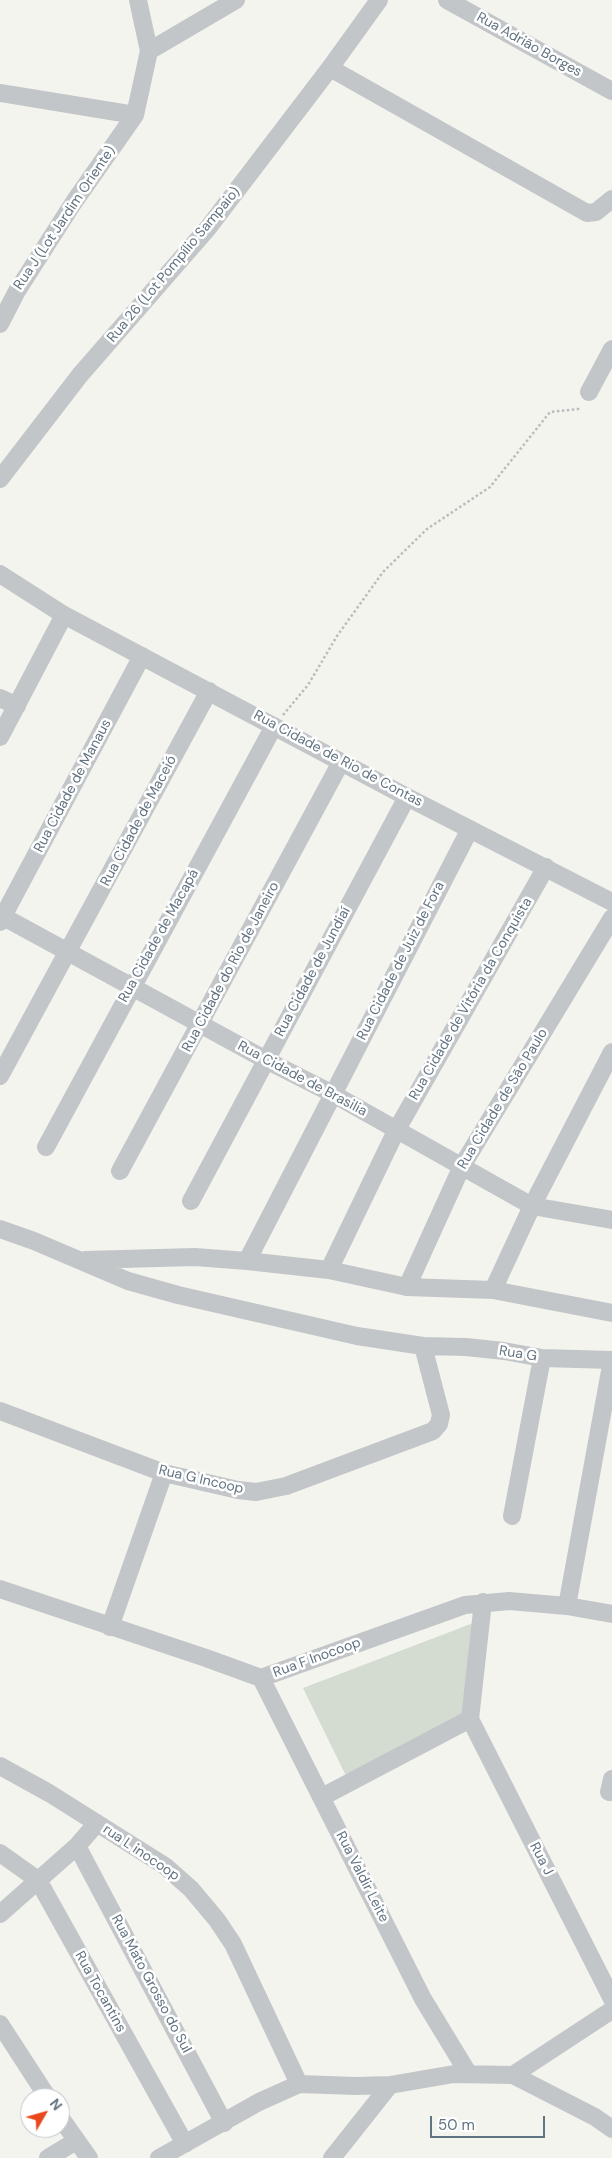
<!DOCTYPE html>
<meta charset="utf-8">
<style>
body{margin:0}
#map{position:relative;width:612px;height:2158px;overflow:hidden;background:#f4f4ef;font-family:"DM Sans",sans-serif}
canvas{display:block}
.north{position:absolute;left:20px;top:2088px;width:50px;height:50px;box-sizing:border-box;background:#fff;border:1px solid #c0c7cd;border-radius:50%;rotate:52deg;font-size:14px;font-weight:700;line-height:20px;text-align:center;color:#627381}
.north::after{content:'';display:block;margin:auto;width:18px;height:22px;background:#e8491b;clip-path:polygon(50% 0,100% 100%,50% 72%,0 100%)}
.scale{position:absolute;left:430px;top:2116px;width:115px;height:22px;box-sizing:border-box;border:2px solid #627381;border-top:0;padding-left:6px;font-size:15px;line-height:18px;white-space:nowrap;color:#627381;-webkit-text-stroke:4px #fff;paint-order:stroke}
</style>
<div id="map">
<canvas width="612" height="2158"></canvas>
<div class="north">N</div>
<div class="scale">50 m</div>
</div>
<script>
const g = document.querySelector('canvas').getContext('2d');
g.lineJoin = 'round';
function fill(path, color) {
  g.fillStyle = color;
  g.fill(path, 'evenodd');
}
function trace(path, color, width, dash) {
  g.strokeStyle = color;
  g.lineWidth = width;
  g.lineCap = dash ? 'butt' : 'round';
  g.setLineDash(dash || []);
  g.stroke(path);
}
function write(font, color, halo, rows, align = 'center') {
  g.font = font + ' "DM Sans",sans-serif';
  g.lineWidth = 5;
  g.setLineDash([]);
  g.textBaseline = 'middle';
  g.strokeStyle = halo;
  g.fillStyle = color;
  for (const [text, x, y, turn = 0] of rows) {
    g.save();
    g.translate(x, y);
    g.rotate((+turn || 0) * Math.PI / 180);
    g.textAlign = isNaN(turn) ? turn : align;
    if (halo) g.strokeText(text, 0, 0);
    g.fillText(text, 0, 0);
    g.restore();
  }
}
fill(new Path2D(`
 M476,1622L469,1716L347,1778L303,1688Z`), '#d4dbd0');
trace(new Path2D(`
 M283,715L308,685L337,636L383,572L427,529L490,487L550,412L578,409L580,406`), '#babcbe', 2.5, [2.5, 2.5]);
trace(new Path2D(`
 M447,0L612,91
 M149,51L236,0
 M330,68L587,213L596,212L612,199
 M0,93L135,115
 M0,324L17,291L74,202L135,115L149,51L138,0
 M589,392L612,349
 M0,479L80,375L208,228L330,68L379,0
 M0,574L64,615L407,797L612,902
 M0,698L17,706
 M0,737L64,615
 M0,915L266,1060L333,1094L532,1206L612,1220
 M0,922L142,656
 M0,1076L209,691
 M46,1147L274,726
 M120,1171L341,762
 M191,1201L407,797
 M0,1229L34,1241L128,1281L178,1295L357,1336L423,1346L466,1347L504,1351L542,1358L612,1360
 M85,1260L195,1257L247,1261L329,1270L407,1287L493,1290L612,1313
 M247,1261L470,829
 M329,1270L396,1131L546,867
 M407,1287L462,1166L612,918
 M493,1290L532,1206L612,1052
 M0,1411L164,1473L238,1490L256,1492L286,1486L433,1431L439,1424L441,1415L423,1346
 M512,1516L542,1358
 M0,1589L206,1658L261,1678L465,1605L509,1601L567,1606L612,1614
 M483,1602L470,1719L612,1999
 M567,1606L612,1360
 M110,1627L164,1473
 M261,1678L423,1999L468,2073
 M0,1766L49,1793L165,1866L191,1889L217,1920L233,1944L299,2084
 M609,1792L612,1779
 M322,1797L470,1719
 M77,1846L224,2123
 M0,1853L38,1880L185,2144
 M0,1914L77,1846L97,1823
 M0,2024L48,2098
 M513,2075L595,2117L612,2129
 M60,2117L89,2158
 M48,2158L76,2141
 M159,2158L259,2102L299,2084L356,2086L390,2085L454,2074L513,2075L612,2010
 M332,2158L390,2085`), '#c3c6c9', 18);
write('14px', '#627381', '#fff', [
 ["Rua Adrião Borges",529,45,29],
 ["Rua J (Lot Jardim Oriente)",65,218,-56],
 ["Rua 26 (Lot Pompílio Sampaio)",174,265,-50],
 ["Rua Cidade de Rio de Contas",338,759,28],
 ["Rua Cidade de Manaus",73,786,-62],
 ["Rua Cidade de Maceió",139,821,-62],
 ["Rua Cidade de Macapá",159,936,-61],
 ["Rua Cidade de Juiz de Fora",401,961,-63],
 ["Rua Cidade do Rio de Janeiro",231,967,-62],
 ["Rua Cidade de Jundiaí",313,972,-62],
 ["Rua Cidade de Vitória da Conquista",471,999,-60],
 ["Rua Cidade de Brasilia",302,1079,28],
 ["Rua Cidade de São Paulo",503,1099,-59],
 ["Rua G",518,1354,9],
 ["Rua G Incoop",201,1480,13],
 ["Rua F Inocoop",317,1658,-20],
 ["rua L inocoop",141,1853,34],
 ["Rua J",541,1859,63],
 ["Rua Valdir Leite",362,1877,63],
 ["Rua Mato Grosso do Sul",151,1984,62],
 ["Rua Tocantins",100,1992,61]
]);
</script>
